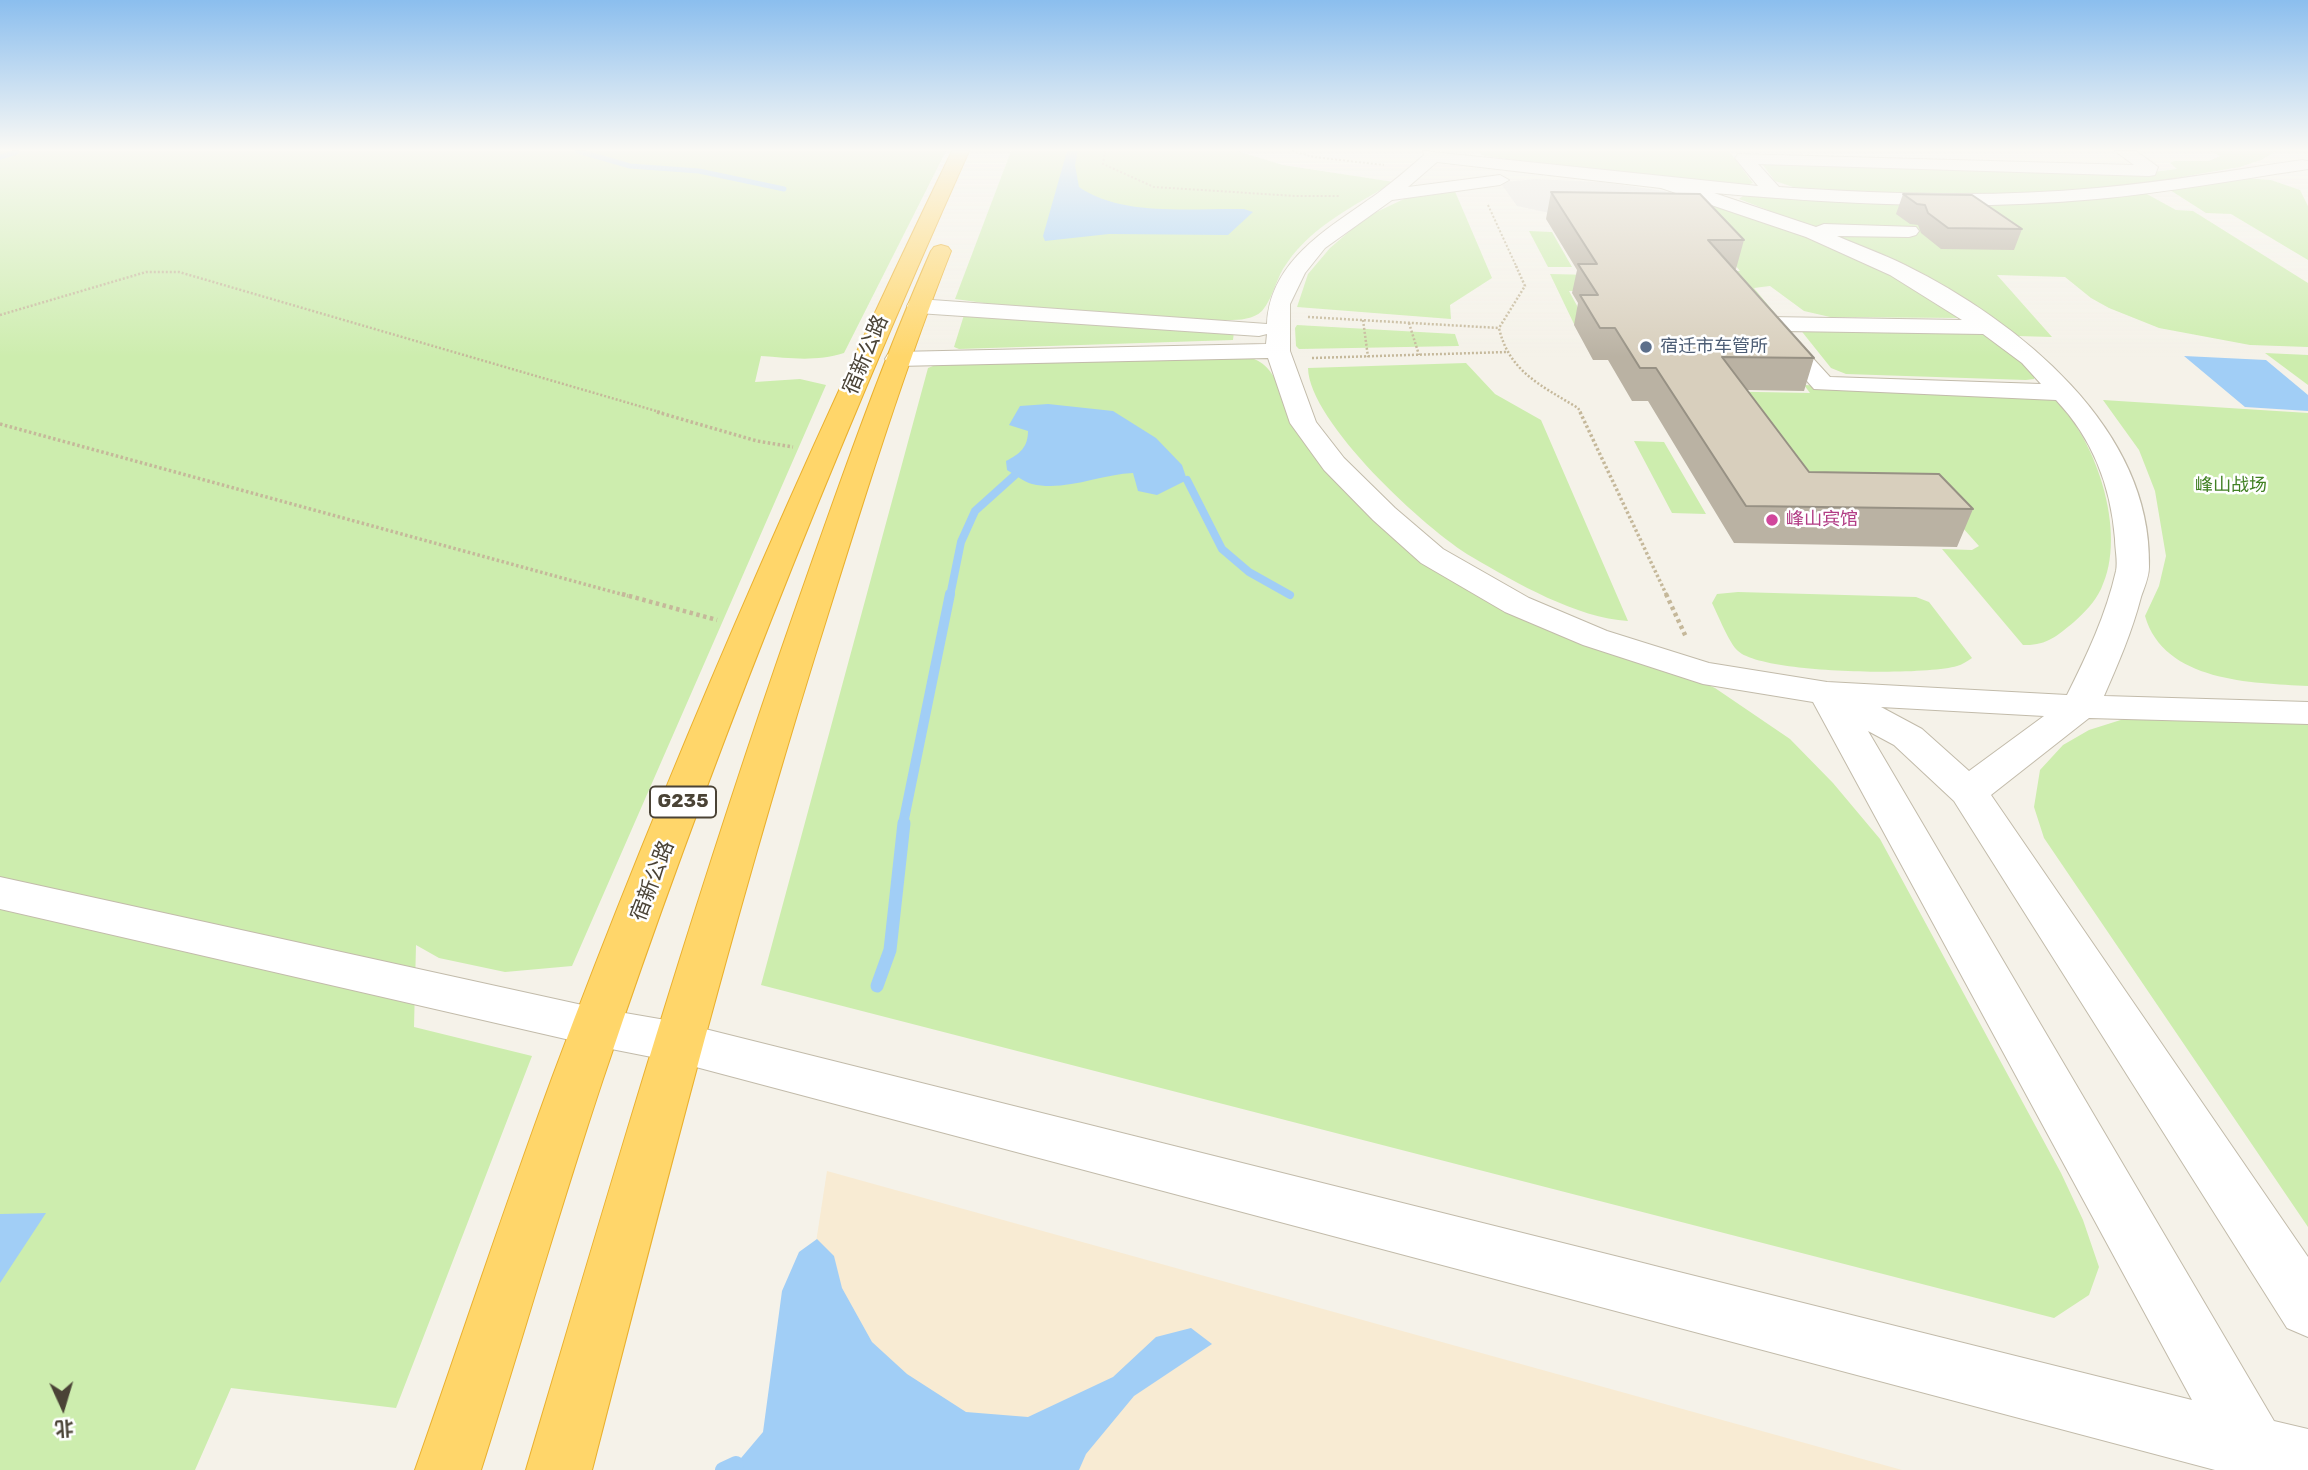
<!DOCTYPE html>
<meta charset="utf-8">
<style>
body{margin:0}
#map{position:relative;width:2308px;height:1470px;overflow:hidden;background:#f5f2e9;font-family:Rubik,"Noto Sans SC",sans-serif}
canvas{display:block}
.north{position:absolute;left:28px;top:1372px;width:70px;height:70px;-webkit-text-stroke:5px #fff;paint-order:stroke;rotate:176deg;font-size:19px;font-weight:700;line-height:28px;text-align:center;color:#4a4336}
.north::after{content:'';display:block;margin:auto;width:24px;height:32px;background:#4a4336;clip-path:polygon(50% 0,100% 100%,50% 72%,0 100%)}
</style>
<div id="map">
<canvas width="2308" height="1470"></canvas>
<div class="north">北</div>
</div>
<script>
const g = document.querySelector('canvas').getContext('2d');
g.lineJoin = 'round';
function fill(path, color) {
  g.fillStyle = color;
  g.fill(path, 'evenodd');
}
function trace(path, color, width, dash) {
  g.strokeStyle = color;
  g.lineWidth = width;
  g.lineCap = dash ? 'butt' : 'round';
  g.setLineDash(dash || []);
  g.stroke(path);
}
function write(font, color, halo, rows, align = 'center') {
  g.font = font + ' Rubik,"Noto Sans SC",sans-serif';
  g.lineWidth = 5;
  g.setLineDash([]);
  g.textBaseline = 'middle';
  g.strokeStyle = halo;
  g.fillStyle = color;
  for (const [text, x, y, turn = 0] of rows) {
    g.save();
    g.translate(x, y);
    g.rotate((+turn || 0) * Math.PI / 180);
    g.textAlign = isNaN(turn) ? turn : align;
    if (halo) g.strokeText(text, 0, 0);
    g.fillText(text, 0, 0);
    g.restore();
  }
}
fill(new Path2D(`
 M827,1171L1902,1470H781Z`), '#f8ebd3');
fill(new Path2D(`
 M0,151H946L844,353C815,362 790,358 761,356L755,382L800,379L826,385L572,966L505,972L439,958L416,945L414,1027L532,1056L396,1408L231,1388L195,1470H0Z
 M1011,151H1237L1283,165L1394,182C1356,205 1313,225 1287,263C1276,277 1274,297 1262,311C1251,322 1229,320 1215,320L1006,306L955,299Z
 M1480,151H1729L1753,183L1744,186L1669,181L1492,157L1481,155Z
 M2211,151H2276L2261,160L2240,167L2146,183L2077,192L1947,196L1799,189L1775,181L1762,164L1763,162L2152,172L2177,169L2170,163L2174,161H2209L2220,156Z
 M2245,178L2271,180L2300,190L2308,206V260L2231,214L2206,213L2170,190L2177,187Z
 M1454,189L1492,278L1450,305L1451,319L1297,307L1308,274L1330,248L1366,217L1406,198Z
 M2145,193L2176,210L2193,211L2308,283V347L2250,345L2159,328L2109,308L2091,298L2065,277L1997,275L2052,337L2017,336L1965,300L1887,256L1739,199L1743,196L1759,195L1899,201Z
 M1703,200H1713L1877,264L1964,318L1830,317L1804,311L1770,286L1754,288L1777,316L1743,315L1642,269L1740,271L1698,220Z
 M1529,231L1552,232L1572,267H1548Z
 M1550,274L1594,275L1603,291H1569L1587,324H1574Z
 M964,315L1234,332L1233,340L959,349L954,347Z
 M1297,325L1455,334L1459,346L1299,349L1296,346L1295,328Z
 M1799,328L1988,333L2035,375L2034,379L2026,380L1846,374L1831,368Z
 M2265,353L2308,355V385Z
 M1249,357C1267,363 1272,373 1281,389L1413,551L1715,688L1790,739L1833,783L1880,839L2061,1173L2083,1220L2099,1267L2089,1295L2054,1318L761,985L928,368L938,364Z
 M1466,363L1495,394L1541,420L1628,621C1577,618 1516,583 1472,557C1426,530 1309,422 1308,368Z
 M1804,385L2049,394C2095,433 2129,533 2101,589C2094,603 2085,612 2074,622C2057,636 2046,646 2023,645L1942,549L1972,550L1979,546L1945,508L1800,506L1704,391L1810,393Z
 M2103,400L2308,413V686C2252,683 2164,682 2145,616L2159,586L2166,556L2155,491L2139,450Z
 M1634,441L1664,442L1706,514L1672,513Z
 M1738,592L1916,597L1929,602L1972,658C1967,661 1962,665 1957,666C1923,676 1763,674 1738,651C1729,643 1718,615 1712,603L1717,594Z
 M2127,718L2308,720V1227L2044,838L2034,807L2040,770L2063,745L2089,730Z`), '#cdedae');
fill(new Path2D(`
 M1535,179L1602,182L1685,194L1554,214L1517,206L1502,185L1504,182Z`), '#e7e4e0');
fill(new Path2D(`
 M1067,151H1078L1075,165L1079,187C1122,217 1192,208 1244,209L1253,212L1228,235L1109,234L1045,241L1043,236Z
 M2184,356L2266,360L2308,395V411L2245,407Z
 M1048,404L1113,411L1156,438L1182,465L1187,480L1157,495L1138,491L1133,473C1101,474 1065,492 1032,484C1024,482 1014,474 1007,470L1006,461C1020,454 1028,447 1028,431L1009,425L1020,406Z
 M46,1213L0,1283V1214Z
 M817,1239L834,1256L842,1288L872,1342L907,1374L966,1412L1028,1417L1113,1377L1156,1337L1191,1328L1212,1344L1134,1396L1086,1454L1079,1470H739L736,1464L763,1432L782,1291L799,1252Z`), '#a1cef6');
trace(new Path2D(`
 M578,151L630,166L699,171L784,189
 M0,157L17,152`), '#a1cef6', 5);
trace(new Path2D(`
 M1187,480L1222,549L1249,572L1290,595
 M950,596L961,542L975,511L1015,475`), '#a1cef6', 8);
trace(new Path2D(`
 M903,824L950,594`), '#a1cef6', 10);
trace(new Path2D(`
 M877,986L890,950L904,823`), '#a1cef6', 13);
trace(new Path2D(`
 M723,1470L736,1464`), '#a1cef6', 16);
const minor = new Path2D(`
 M1423,151L1758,186L1735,158L1738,154L2134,165L2115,151H2136L2158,167L2155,175L2149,176L1758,164L1779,187C1884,194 1991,198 2097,188C2166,182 2234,170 2302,160L2308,161V169L2302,170C2234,180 2165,193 2097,199C1970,211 1840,204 1714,193L1816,227L1824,224L1916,227L1919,231L1916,235L1909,237L1837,236C1860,246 1883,254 1905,265C2018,321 2153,428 2149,567C2149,577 2144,588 2141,597C2132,632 2118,664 2104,696L2308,702V724L2089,718L1991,795L2308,1257V1337L2287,1328L1954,801L1894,745L1868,731L2274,1421L2308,1429V1470H2215L677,1062L596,1046L0,909V877L596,1008L677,1022L2192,1400L1813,702L1703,684L1583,645L1505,612L1421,563L1373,520L1324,470L1290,423L1268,358L897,366L888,364L885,359L888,354L897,352L1266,344L1267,334L1259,336L918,313L910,311L907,306L910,301L918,299L1267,324C1270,259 1331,227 1378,193C1394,181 1409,168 1424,155ZM1437,162L1661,188L1806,237L1890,275L1962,320L1769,317L1761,319L1757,324L1814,389L2056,400C2093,439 2111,487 2115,539C2115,549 2118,561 2116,571C2106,615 2087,655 2067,695L1827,682L1709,663L1607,631L1529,598L1443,549L1395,508L1344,458L1316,422L1290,351V304L1305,273L1325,248L1392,200L1500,185L1509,180L1500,175L1408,187ZM1788,331L1983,334L2022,363L2041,384L1830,377ZM1881,707L2044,716L1969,771L1922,729Z`);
const highway = new Path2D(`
 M952,151H969C833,454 709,764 603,1079C560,1208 522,1340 481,1470H415C461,1339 504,1208 552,1078C670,763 805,454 952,151Z
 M941,245L948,247L951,251C904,370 866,492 828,614C739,896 666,1183 592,1470H526C611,1183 695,896 794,613C837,491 879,369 931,251L934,247Z`);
trace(minor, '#c2bbaa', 2);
trace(highway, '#eab02e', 2);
trace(new Path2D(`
 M1105,151L1103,164L1154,187L1296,196H1340
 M1292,151L1314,157L1384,165
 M1488,205L1517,268`), '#c5b89a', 2, [2, 2]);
trace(new Path2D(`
 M1516,266L1525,286L1499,328C1509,372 1542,386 1578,408L1581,413
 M0,315L146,272H179L663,413
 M1308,317L1499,328
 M1363,320L1368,357
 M1409,323L1419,355
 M1312,358L1507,352`), '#c5b89a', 2.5, [2, 2]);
trace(new Path2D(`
 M657,412L757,441L793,447
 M1580,412L1667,596
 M0,424L628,596`), '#c5b89a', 3.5, [2.5, 2.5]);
trace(new Path2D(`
 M622,594L717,620
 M1666,594L1686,637`), '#c5b89a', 4.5, [3.5, 3.5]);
fill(minor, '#fff');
fill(highway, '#ffd66a');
fill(new Path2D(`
 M1551,192L1744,240L1736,269H1734L1814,358L1804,391L1747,390L1809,472L1973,509L1957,547L1734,543L1648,401H1632L1608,360H1593L1574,325L1578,303L1572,293L1577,270L1546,219Z
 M1903,194L2022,229L2014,250L1941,249L1921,233L1918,225L1910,224L1896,214Z`), '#bab2a3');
const building = new Path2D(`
 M1551,192L1700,194L1744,240H1708L1814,358L1722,357L1809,472L1939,474L1973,509L1746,506L1656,368H1640L1615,328H1600L1580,295H1598L1578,264H1597Z
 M1903,194L1972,195L2022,229L1948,228L1928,213L1925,205L1917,204Z`);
fill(building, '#d8cfbd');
trace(building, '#979184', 2);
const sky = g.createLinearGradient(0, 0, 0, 357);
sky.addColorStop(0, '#8bbeee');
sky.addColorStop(0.42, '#faf9f5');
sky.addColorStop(1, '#faf9f500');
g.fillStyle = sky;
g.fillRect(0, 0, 2308, 357);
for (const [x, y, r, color] of [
 [1646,347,7,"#5c6f8a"],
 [1772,520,7,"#d1479c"]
]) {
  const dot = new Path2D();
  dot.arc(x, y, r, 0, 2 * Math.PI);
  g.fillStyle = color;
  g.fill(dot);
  trace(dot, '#fff', 2.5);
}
write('18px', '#4e5e75', '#fff', [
 ["宿迁市车管所",1660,347]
], 'left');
write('18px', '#428124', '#fff', [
 ["峰山战场",2231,486]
]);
write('18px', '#b23c85', '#fff', [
 ["峰山宾馆",1786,520]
], 'left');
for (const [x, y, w] of [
 [683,802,66]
]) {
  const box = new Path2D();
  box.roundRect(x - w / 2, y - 15.5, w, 31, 5);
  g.fillStyle = '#fff';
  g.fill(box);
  trace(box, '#4a4336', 2);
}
write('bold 19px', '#4a4336', null, [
 ["G235",683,802]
]);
write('21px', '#4a4336', '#fff', [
 ["宿新公路",866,355,-67],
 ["宿新公路",653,881,-69]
]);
</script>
